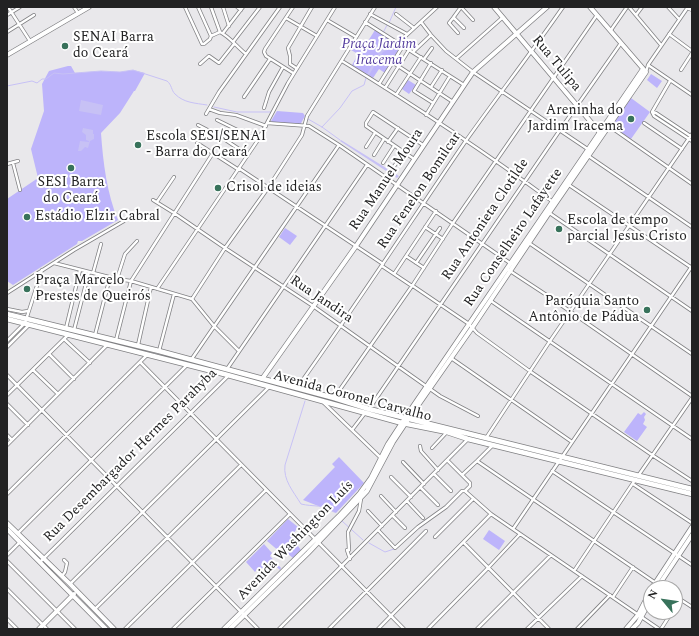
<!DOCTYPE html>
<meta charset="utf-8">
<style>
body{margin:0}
#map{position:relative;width:699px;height:636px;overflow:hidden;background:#e9e8eb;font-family:Spectral,serif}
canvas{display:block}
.frame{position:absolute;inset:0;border:8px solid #222223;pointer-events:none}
.north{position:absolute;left:643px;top:580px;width:40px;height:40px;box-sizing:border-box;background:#fff;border:1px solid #a7a7a7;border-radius:50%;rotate:299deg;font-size:11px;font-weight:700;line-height:16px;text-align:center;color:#222223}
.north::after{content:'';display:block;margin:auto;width:14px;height:18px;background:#38725b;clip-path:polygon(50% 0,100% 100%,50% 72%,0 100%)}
</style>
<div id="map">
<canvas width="699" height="636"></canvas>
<div class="frame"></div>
<div class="north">N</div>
</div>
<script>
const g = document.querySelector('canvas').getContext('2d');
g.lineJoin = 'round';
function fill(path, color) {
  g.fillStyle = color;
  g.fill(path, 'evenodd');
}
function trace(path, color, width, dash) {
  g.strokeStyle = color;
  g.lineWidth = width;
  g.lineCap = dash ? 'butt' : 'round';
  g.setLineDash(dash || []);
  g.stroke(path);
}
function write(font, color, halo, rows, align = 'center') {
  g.font = font + ' Spectral,serif';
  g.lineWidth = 4;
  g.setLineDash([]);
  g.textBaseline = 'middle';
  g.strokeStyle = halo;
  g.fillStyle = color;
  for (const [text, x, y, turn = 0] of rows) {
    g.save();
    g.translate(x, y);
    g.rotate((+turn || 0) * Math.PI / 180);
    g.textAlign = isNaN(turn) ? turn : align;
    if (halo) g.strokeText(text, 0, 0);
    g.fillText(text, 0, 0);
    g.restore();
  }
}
fill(new Path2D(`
 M375,30L402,47L385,73L379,69L373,78L352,65L358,54L351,50L355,44L363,49Z
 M68,66H71L75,73L101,71L120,72L133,70L145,73L135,91H134L120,113L101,133C103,162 107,194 118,220L82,241H78L77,244L13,285L7,281V199L38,178L31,149L44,111L42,84L49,71Z
 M651,74L662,81L657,88L647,80Z
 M408,80L416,85L409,94L402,89Z
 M631,98L650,112L631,139L612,126Z
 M277,111L303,113L305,116L300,125L272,122L271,121Z
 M285,228L297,236L290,245L279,237Z
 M644,412L646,414L644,417L645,420L643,424L647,427L637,441L624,432L638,413L641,415Z
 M339,457L364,483L336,513L303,500L335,467L332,464Z
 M288,519L298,527L291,537L301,550L293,558L283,550L280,552L267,541Z
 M489,530L505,541L499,550L483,539Z
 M264,544L272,553L270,556L281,568L280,570L271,562L261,569L259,567L255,572L246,562Z`), '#bdb4fb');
fill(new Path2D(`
 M382,33L383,34L382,39V49L398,44L400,45L383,52L369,75L367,74L380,51V38Z
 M81,100L103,105L101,115L79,111Z
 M83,128L93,130V134H94V139L90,141L88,148L85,147L81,151H78L80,141L89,142V141L86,140V135L82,132Z
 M341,140L399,176L397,178L340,141Z`), '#c7c1f5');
trace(new Path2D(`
 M389,23L396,7
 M383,33L387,25
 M7,86L32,81L37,83L42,79H46L54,73L63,74L101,71L120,72L133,70L167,81C172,85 171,90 175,94C184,103 195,103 207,105
 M214,107L237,112H271
 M308,119L322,127L340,140
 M322,127L340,108L352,91L364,85L366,78
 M305,401L285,465C283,480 293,491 301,504C313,507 324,504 334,512
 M342,521L363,540
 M369,543L385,552L394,549`), '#c7c1f5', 1);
const street = new Path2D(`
 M8,7L30,41
 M74,7L78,13
 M185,7L202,44H204L210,39L211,36L220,32C230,37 237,47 246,54
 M198,7L211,36
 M211,7L220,32
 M223,7L229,26
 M237,7L241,10
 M293,7L265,49L264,52L266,56L293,73
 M461,7L473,20
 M629,7L661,45
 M668,7L679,19
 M687,8L692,10
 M370,14L407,34
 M396,14L414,28
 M7,15L20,7
 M636,15L642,7
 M286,18L317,36
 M454,18L464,28
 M327,20L356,37
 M365,22L464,85
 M421,22L431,35L446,51L473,72L589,150
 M611,30L627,7
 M7,32L34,15
 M223,33L243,7
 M458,33L449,23L453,18L461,7
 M669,34L692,51
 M233,42L260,7
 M398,43L437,7
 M413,52L431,35
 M457,58L502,18
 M424,59L432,48
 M342,61C414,105 485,152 553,202
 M392,62L453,102
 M431,63L414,91L433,103
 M200,64L209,56L219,63L234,44
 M648,65L692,95
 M296,68L290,64V56L288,48L312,7
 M681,70L692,53
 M646,72L648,65L688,7
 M379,84L403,46
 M431,87L442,70
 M385,88L409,50
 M396,95L421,57
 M244,97L270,59
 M264,108L269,92L283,67
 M209,109L220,113L236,115L266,126
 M652,112L654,116L692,141
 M652,112L670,81
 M653,112L656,113L692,137
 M206,114L219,92L280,7
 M426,115L450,76
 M217,120L258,140
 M267,123L309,126L339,145L510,263
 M644,123L682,149
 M198,125L221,137L248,155
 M609,126L692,184
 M388,142L398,128
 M197,143L239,170
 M366,147L375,133
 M374,155L384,139
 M587,155L692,227
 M414,159L366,126V123L373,112L423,145
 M13,163L20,190
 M383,163L394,146
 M7,164L18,161
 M240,169L383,264
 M392,169L404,153
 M569,185L692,268
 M153,200L174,213L225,248L313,306L440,396L478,416
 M157,202L174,177
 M548,212L692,311
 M425,227L443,239
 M529,243L692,354
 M406,256L424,268
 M54,263L117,279L131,281L192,299L214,326L239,351
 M416,263L440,228
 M382,266L412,286
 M507,269L545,294L692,396
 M93,273L101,244
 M394,274L436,211
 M117,279L125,254L137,241
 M413,286L469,324L477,333L531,372L652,455L692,481
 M157,289L258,140L288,83L335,7
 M7,293L74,250L124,221
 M192,299L225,248L268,188L302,135L307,116L375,7
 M491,301L692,439
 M7,309L22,312L28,311
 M66,328L80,270
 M74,330L89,272
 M95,335L110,277
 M64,339L90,363
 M116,340L131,281L213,153
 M7,341L25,323L42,270
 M138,345L151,287
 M7,347L29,325
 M159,351L174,294
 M49,354L74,379
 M451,358L572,442
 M191,360L339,145
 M140,362L404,629
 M227,369L367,165
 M33,370L58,394
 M7,375L258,629
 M297,388C355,307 409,224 465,142C497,97 531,53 563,7
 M7,395L68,335
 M334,398L412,286L453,223L597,15
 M324,403L382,459
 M7,404L28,425
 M369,409L560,130L621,43
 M352,430L365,413
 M7,435L12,440
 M486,438L550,341L692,134
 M7,445L107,345
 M420,446L421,451L438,470
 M432,448L447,432
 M477,461L663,588
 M403,462L424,484
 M552,471L692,565
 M434,474L451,491
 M462,475L477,461L492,446
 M638,476L692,398
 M391,477L411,497
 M633,484L692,523
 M421,488L438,505
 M465,491L491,514L659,629
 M7,494L147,355
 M381,496L396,512
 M407,501L423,518
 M368,511L382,526
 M393,516L405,528
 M513,529L692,266
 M378,530L395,548L418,527L446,507L462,491H465L470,486V483L448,461
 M18,533L187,365
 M435,537L473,499
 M464,543L549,629
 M7,555L20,542
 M350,559L347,550H349L348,532L359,511L361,499
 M7,561L75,629
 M40,562L227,377V376
 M574,571L635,480
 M62,576L65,572L67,563L64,560
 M70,584L269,387
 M7,589L47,629
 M675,596L692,607
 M613,597L633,567
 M675,608L681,600
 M95,609L241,465
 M7,619L17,629
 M125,629L266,490
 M173,629L290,514
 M279,629L468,439
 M329,629L426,531
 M378,629L491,514
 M428,629L489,567L520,534
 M477,629L551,555
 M527,629L582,576
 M577,629L610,595
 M661,629L672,612`);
const secondary = new Path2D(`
 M494,7L601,134
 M7,55L89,7
 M262,379L356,246L473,72L547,7
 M7,523L70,584L114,629
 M7,529L106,629
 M652,588L692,527
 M657,588L692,535
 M39,629L74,594
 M224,629L339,516L360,493L371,478L388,444L407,415L643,69
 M230,629L308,553L367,491L393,442L405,424L472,328L549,213L646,72L590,7
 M626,629L638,615L651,590
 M632,629L638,623L651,599`);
const primary = new Path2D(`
 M7,314L159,351L334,398L369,409L692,489
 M7,319L224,374L402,423L447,432L468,439L692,494`);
trace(street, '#808083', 4);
trace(secondary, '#808083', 5.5);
trace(primary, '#808083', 6);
trace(street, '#fff', 2.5);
trace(secondary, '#fff', 4);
trace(primary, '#fff', 4.5);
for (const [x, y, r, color] of [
 [65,46,4,"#38725b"],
 [631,119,4,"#38725b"],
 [138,145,4,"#38725b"],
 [71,168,4,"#38725b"],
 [218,188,4,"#38725b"],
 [27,217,4,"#38725b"],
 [559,229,4,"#38725b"],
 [27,289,4,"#38725b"],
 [647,310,4,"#38725b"]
]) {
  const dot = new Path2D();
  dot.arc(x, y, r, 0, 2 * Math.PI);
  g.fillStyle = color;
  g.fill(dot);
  trace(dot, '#fff', 1.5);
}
write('14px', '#222223', '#fff', [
 ["SENAI Barra",73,38],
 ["do Ceará",73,54],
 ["Areninha do",623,111,"right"],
 ["Jardim Iracema",623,127,"right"],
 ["Escola SESI/SENAI",146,137],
 ["- Barra do Ceará",146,153],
 ["SESI Barra",71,183,"center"],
 ["do Ceará",71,199,"center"],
 ["Crisol de ideias",226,188],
 ["Estádio Elzir Cabral",35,217],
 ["Escola de tempo",567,221],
 ["parcial Jesus Cristo",567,237],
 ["Praça Marcelo",35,281],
 ["Prestes de Queirós",35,297],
 ["Paróquia Santo",639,302,"right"],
 ["Antônio de Pádua",639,318,"right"]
], 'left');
write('italic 14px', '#543d9e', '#fff', [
 ["Praça Jardim",379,45],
 ["Iracema",379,61]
]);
write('14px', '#222223', '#fff', [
 ["Rua Tulipa",556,64,50],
 ["Rua Manuel Moura",387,180,-56],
 ["Rua Fenelon Bomilcar",420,191,-56],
 ["Rua Antonieta Clotilde",486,220,-56],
 ["Rua Conselheiro Lafayette",514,238,-56],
 ["Rua Jandira",321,300,34],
 ["Avenida Coronel Carvalho",352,397,15],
 ["Rua Desembargador Hermes Parahyba",131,456,-45],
 ["Avenida Washington Luís",296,541,-46]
]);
</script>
